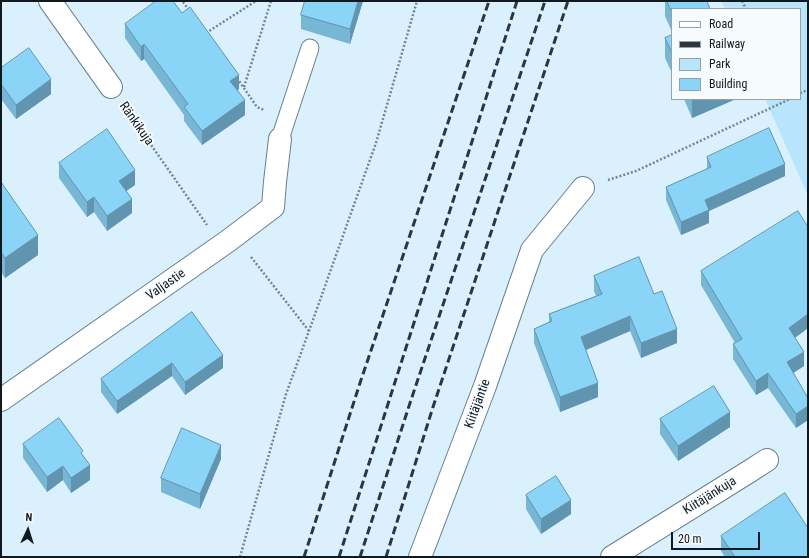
<!DOCTYPE html>
<meta charset="utf-8">
<style>
body{margin:0}
#map{position:relative;width:809px;height:558px;overflow:hidden;background:#daf1fd;font-family:"Roboto Condensed",sans-serif}
canvas{display:block}
.frame{position:absolute;inset:0;border:2px solid #0f191e;pointer-events:none}
.legend{position:absolute;left:671px;top:8px;width:130px;height:92px;box-sizing:border-box;background:#f6fbfe;border:1px solid #9aa1a4;margin:0;padding:5px 7px;list-style:none;font-size:12px;color:#0f191e}
.legend li{display:flex;align-items:center;gap:8px;height:20px}
.legend b{width:20px;border:1px solid #9aa1a4}
.north{position:absolute;left:8px;top:510px;width:40px;height:40px;-webkit-text-stroke:3px #f6fbfe;paint-order:stroke;rotate:4deg;font-size:11px;font-weight:700;line-height:16px;text-align:center;color:#0f191e}
.north::after{content:'';display:block;margin:auto;width:14px;height:18px;background:#0f191e;clip-path:polygon(50% 0,100% 100%,50% 72%,0 100%)}
.scale{position:absolute;left:671px;top:532px;width:89px;height:18px;box-sizing:border-box;border:2px solid #0f191e;border-top:0;padding-left:5px;font-size:12px;line-height:14px;white-space:nowrap;color:#0f191e;-webkit-text-stroke:3px #f6fbfe;paint-order:stroke}
</style>
<div id="map">
<canvas width="809" height="558"></canvas>
<div class="frame"></div>
<ul class="legend">
<li><b style="height:5px;background:#fff"></b>Road</li>
<li><b style="height:5px;background:#2b373d"></b>Railway</li>
<li><b style="height:11px;background:#b8e5fc"></b>Park</li>
<li><b style="height:11px;background:#8ad4f8"></b>Building</li>
</ul>
<div class="north">N</div>
<div class="scale">20 m</div>
</div>
<script>
const g = document.querySelector('canvas').getContext('2d');
g.lineJoin = 'round';
function fill(path, color) {
  g.fillStyle = color;
  g.fill(path, 'evenodd');
}
function trace(path, color, width, dash) {
  g.strokeStyle = color;
  g.lineWidth = width;
  g.lineCap = dash ? 'butt' : 'round';
  g.setLineDash(dash || []);
  g.stroke(path);
}
function write(font, color, halo, rows, align = 'center') {
  g.font = font + ' "Roboto Condensed",sans-serif';
  g.lineWidth = 4;
  g.setLineDash([]);
  g.textBaseline = 'middle';
  g.strokeStyle = halo;
  g.fillStyle = color;
  for (const [text, x, y, turn = 0] of rows) {
    g.save();
    g.translate(x, y);
    g.rotate((+turn || 0) * Math.PI / 180);
    g.textAlign = isNaN(turn) ? turn : align;
    if (halo) g.strokeText(text, 0, 0);
    g.fillText(text, 0, 0);
    g.restore();
  }
}
fill(new Path2D(`
 M721,1H808V196L765,99H800V9H725Z`), '#b8e5fc');
const service = new Path2D(`
 M280,139L310,48`);
const minor = new Path2D(`
 M50,1L111,87
 M1,400L228,241L273,207L275,182L280,139
 M420,557L485,386L532,250L583,188
 M612,557L750,471L767,460`);
trace(service, '#67818e', 19);
trace(minor, '#67818e', 24);
trace(new Path2D(`
 M742,1L746,9
 M183,2L189,10
 M206,33L256,1
 M237,78L257,107L264,110
 M244,87L271,1
 M800,93L808,90
 M126,109L207,225
 M608,180L636,171L790,99
 M251,257L309,331
 M240,557L286,394L309,331L376,143L417,1`), '#75858e', 2.5, [2, 2]);
trace(service, '#fff', 17);
trace(minor, '#fff', 22);
trace(new Path2D(`
 M304,557L360,383L489,1
 M339,557L517,1
 M360,557L411,400L545,1
 M386,557L433,407L568,1`), '#2b373d', 3, [8, 4]);
fill(new Path2D(`
 M363,1L350,44L301,29V15Z
 M665,1H707L672,9V32L665,16Z
 M125,24L239,89L237,90L245,115L202,145L184,121V115L144,59L141,61L125,38Z
 M672,35V73L665,58V38Z
 M1,68L51,94L16,119L1,99Z
 M684,99H736L692,118Z
 M707,157L785,176L709,211V223L681,235L666,200V187L707,169Z
 M59,163L135,185L126,191L132,213L107,231L94,212L87,217L59,178Z
 M1,182L38,255L5,278L1,272Z
 M808,227V328L795,338L804,366L793,373L808,398V420L796,428L768,388L756,395L733,359V344L735,343L701,285V271Z
 M594,276L654,294L677,343L641,358L630,331L586,350L598,397L560,412L534,343V329L549,322V314L596,296L594,291Z
 M192,312L223,368L185,395L172,376L117,414L101,392V379Z
 M660,419L730,427L678,461L660,434Z
 M23,444L83,455L90,480L71,493L63,480L47,492L23,458Z
 M221,459L200,509L161,492V478Z
 M526,495L571,514L541,534L526,509Z
 M721,536L808,557H725L721,551Z`), '#77b6d5');
fill(new Path2D(`
 M358,1H363L350,44V29Z
 M144,44V59L141,61V47Z
 M239,75V89L230,95V81Z
 M51,79V94L16,119V105Z
 M692,99H736L692,118Z
 M245,100V115L202,145V131Z
 M785,164V176L709,211V223L681,235V222L705,200Z
 M135,170V185L119,196V181Z
 M94,197V212L87,217V202Z
 M132,199V213L107,231V216Z
 M38,235V255L5,278V258Z
 M808,314V328L789,342V328Z
 M630,316V331L581,352V337Z
 M677,329V343L641,358V343Z
 M804,352V366L787,377V362Z
 M223,355V368L185,395V382Z
 M172,363V376L117,414V401Z
 M768,373V388L756,395V381Z
 M598,383V397L560,412V397Z
 M808,406V420L796,428V414Z
 M730,412V427L678,461V446Z
 M221,445V459L200,509V494Z
 M90,465V480L71,493V478Z
 M63,466V480L47,492V477Z
 M571,500V514L541,534V519Z`), '#6194ae');
const building = new Path2D(`
 M156,1H173L182,13L190,7L239,75L230,81L245,100L202,131L184,107L188,104L144,44L141,47L125,24Z
 M305,1H358L350,29L301,15Z
 M667,1H707L710,9H672V12Z
 M672,35V53L665,38Z
 M29,48L51,79L16,105L1,84V68Z
 M769,128L785,164L705,200L709,210L681,222L666,187L711,167L707,157Z
 M107,129L135,170L119,181L132,199L107,216L94,197L87,202L59,163Z
 M1,182L38,235L5,258L1,252Z
 M798,211L808,227V314L789,328L804,352L787,362L808,398V406L796,414L768,373L756,381L733,344L742,339L701,271Z
 M639,257L654,294L662,291L677,329L641,343L630,316L581,337L598,383L560,397L534,329L552,321L549,314L602,294L594,276Z
 M192,312L223,355L185,382L172,363L117,401L101,379Z
 M714,386L730,412L678,446L660,419Z
 M59,418L83,451L81,453L90,465L71,478L63,466L47,477L23,444Z
 M182,428L221,445L200,494L161,478Z
 M556,476L571,500L541,519L526,495Z
 M785,493L808,528V557H735L721,536Z`);
fill(building, '#8ad4f8');
trace(building, '#6194ae', 1);
write('13px', '#0f191e', '#f6fbfe', [
 ["Ränkikuja",136,124,55],
 ["Valjastie",166,285,-35],
 ["Kiitäjäntie",478,404,-70],
 ["Kiitäjänkuja",710,496,-32]
]);
</script>
